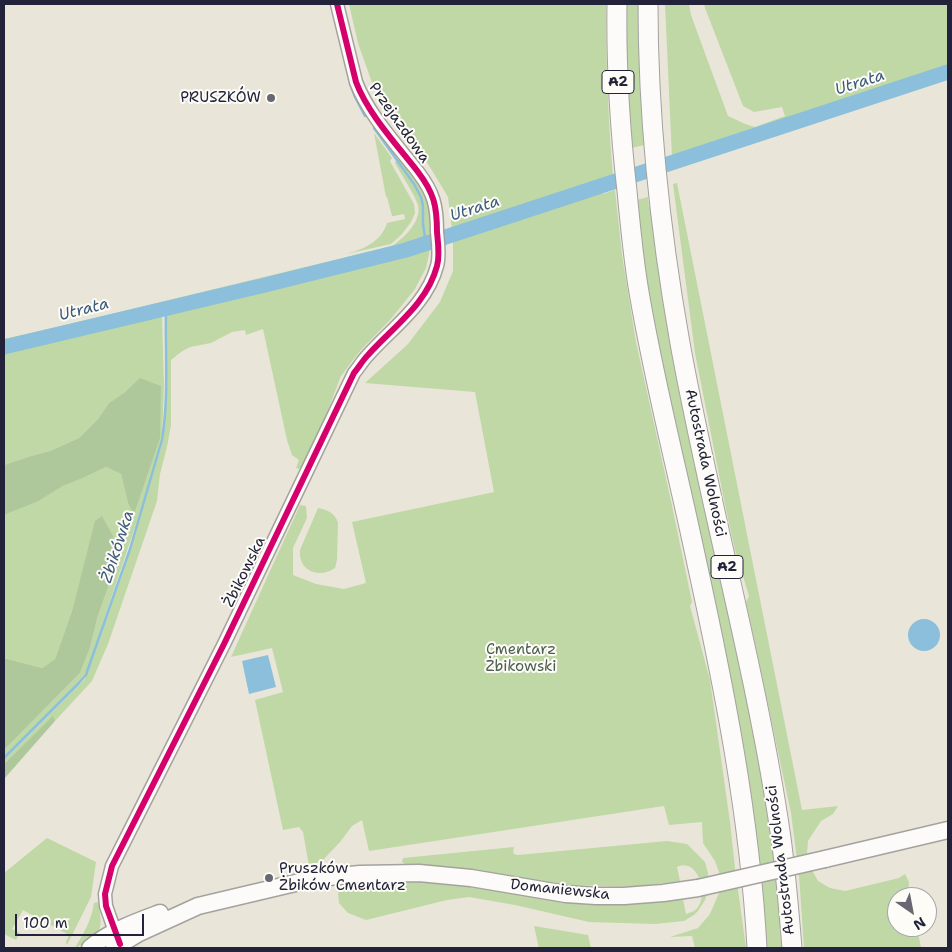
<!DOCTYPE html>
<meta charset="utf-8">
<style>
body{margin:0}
#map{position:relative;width:952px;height:952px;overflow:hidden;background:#e9e6d9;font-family:"Shantell Sans",sans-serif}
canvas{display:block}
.frame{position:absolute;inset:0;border:5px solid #22223b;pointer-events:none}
.north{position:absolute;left:887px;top:887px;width:50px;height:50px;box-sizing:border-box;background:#fdfcf7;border:1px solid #a5a5ac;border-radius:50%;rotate:147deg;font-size:14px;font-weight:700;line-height:20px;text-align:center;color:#22223b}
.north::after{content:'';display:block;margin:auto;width:18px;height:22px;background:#686772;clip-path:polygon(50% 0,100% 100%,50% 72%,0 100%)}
.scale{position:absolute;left:15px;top:914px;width:129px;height:22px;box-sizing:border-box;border:2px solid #22223b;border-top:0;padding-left:6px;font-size:15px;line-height:18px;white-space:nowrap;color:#22223b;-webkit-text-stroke:4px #fdfcf7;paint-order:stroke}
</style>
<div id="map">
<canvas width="952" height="952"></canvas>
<div class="frame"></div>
<div class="north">N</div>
<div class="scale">100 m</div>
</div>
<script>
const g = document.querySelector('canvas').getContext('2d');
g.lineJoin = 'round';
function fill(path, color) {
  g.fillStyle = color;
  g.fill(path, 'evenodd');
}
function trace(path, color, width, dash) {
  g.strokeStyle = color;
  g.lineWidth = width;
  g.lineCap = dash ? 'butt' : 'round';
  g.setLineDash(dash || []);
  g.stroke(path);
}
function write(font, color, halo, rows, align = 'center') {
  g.font = font + ' "Shantell Sans",sans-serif';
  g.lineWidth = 4;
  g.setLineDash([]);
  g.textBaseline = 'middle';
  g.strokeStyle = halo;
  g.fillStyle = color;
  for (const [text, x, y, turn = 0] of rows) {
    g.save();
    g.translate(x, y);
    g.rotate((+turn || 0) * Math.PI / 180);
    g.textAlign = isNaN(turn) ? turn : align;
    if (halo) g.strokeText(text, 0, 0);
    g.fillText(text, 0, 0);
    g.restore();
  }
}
fill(new Path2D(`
 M349,4H606C606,61 608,119 613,176L601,180L603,194L615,190L622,255L636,342L671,501L692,602L690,606L710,680L730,822L735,868L746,948H695L692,936L670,937L698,928L710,914L719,893L720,875L715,861L703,843L702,822L669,825L664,806L369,851L362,820L352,826L340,842L323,860L309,866L303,832L299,827L283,830L255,700L283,692L272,648L231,657L300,505L306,506L307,518L293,548V575L316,584L344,589L366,583L352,522L494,492L475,392L365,383L408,344L440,302L453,271V238L448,197L419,149L392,118L376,94L358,43Z
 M622,4H644L648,133L643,134L644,145L632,148L631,137L627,138Z
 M665,4H689L691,15L728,116L745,124L755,127L785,116L782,107L754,112L743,106L705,8L704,4H948V66L788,122L672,157Z
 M374,133L392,158L390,161L391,163L414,204L415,213L411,222L402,234L391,244L346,254C364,249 381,242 387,223L405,219L404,214L394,216H392L387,197H386Z
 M401,158C411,170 422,183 427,198C432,210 431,224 431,237L374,254L4,344V339L74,323L392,246C404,238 422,221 418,205C415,195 401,174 395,163V162Z
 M677,183L802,810L838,806L833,814L821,821L808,841L807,853L812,870L818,881L830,888L845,891L899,878L905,874L909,882L908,893L909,897H897V927H917L921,948H804L799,875L791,813L746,602L749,596L735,550L725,505L695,353L673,184Z
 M648,197L649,207L655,205L772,821L785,948H763L642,277L637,200Z
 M431,245L426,268L415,289L390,320L360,351L341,376L320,431L303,466L299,469L296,468L299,460L292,455L287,440L263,329L246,335L245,330L232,332L211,343L190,347L181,352L171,360V425L167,447L160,474L157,501L108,644L92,681L55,721L53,717L4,764V760L85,679L87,674L122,576L163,441C168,399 167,356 167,313L372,263Z
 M162,314L164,386L162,437L158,452L137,521L86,673L79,682L4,757V750L80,673L90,648L98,615L88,550L72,611L55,659L42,668L4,658V515L37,502L63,486L83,478L106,467L121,474L128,503L161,386L140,379L125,392L109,403L98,419L79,438L50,451L31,456L4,465V352Z
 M318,508C328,510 335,513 338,523L337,560L335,568C319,579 298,571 300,550Z
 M47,838L96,862L91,897L67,945L66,942L69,935L23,910L12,929L20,933L16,940L4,934V873Z
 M667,841L687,844L705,862L708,873L709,889L705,900L698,911L694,915L684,921L655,924L589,922L515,905L469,897L447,900L366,920L348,913L339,903L338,893C343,886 347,883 355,881H429L558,900L683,899L686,914C689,913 691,912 694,911C711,900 699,856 677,867L680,881L633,887L572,885L508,876L454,867L405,864L402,862L403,858L514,847L513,852L514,854L518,855Z
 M98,902C99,908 102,921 100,927C99,934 82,945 75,948C84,932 91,922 94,903Z
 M534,926L588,935L591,948H539Z`), '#bfd8a5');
fill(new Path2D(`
 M140,378L161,386L160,438L134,514L128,503L121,474L106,467L83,478L63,486L37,502L4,515V465L31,456L50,451L79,438L98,419L109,403L125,392Z
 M102,516L113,536L118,558L98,615L90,648L80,673L4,750V658L42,668L55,659L72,611L95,521Z
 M53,716L55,721L4,779V764Z`), '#aec89c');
fill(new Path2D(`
 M908 635a16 16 0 1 1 32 0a16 16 0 1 1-32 0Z
 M268,655L276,687L249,694L242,661Z`), '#8bbfdb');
trace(new Path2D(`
 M350,83L355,97L365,116
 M374,128L414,184L421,197L423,206V224L426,244
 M4,758L78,684L86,675L88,669L130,549L162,440C169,397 165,352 166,308`), '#8bbfdb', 2.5);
trace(new Path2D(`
 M4,347L265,285L406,250L948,72`), '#8bbfdb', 15);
const minor = new Path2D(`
 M118,940L106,906L105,894L112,866L224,644L354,373C359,367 363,360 368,355C393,327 427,304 437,266C440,256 438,242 437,232C437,206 434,193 418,172C397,145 368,114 356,82L337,4`);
const major = new Path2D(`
 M825,859L948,830
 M90,948C110,931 136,922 160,913
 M114,948L139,933L198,906L308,880L328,877L360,874L419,873L471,878L566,894L596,896H624L663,893L698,888`);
const highway = new Path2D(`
 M617,4C616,66 620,129 627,191C630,223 633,255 638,286C653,378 677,468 696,559C724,687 750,817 757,948
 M648,4C648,118 660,231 680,343C710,509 757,672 781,838C786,875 789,911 792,948`);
trace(minor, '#a4a29e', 15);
trace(major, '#a4a29e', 19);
trace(highway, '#a4a29e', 21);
trace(minor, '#fcfbf9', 12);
trace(major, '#fcfbf9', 16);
trace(highway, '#fcfbf9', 19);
const majorBridge = new Path2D(`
 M698,888L825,859`);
trace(majorBridge, '#a4a29e', 19, []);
trace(majorBridge, '#fcfbf9', 16);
trace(new Path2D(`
 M120,944L106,906L105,894L112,866L224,644L354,373C359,367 363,360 368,355C393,327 427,304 437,266C440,256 438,242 437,232C437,206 434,193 418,172C397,145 368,114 356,82L337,4`), '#d6006c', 6);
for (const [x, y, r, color] of [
 [271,98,5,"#686772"],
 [269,878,5,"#686772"]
]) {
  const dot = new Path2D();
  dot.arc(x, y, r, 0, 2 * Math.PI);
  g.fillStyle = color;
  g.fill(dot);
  trace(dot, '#fdfcf7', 2);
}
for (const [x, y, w] of [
 [618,82,32],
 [727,567,32]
]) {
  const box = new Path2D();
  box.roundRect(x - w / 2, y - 11.5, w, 23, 4);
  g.fillStyle = '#fdfcf7';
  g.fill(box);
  trace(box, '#22223b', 1);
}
write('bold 14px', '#22223b', null, [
 ["A2",618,82],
 ["A2",727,567]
]);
write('15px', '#22223b', '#fdfcf7', [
 ["PRUSZKÓW",261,98],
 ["Pruszków",279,869,"left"],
 ["Żbików Cmentarz",279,886,"left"]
], 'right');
write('15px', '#22223b', '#fdfcf7', [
 ["Przejazdowa",399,123,55],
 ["Autostrada Wolności",705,463,78],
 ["Żbikowska",245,572,-64],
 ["Autostrada Wolności",781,860,-97],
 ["Domaniewska",560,890,6]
]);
write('15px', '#4d5e51', '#fdfcf7', [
 ["Cmentarz",521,650],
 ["Żbikowski",521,667]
]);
write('italic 16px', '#3c5a7b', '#fdfcf7', [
 ["Utrata",860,83,-18],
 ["Utrata",475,209,-18],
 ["Utrata",84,310,-14],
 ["Żbikówka",118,547,-72]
]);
</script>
